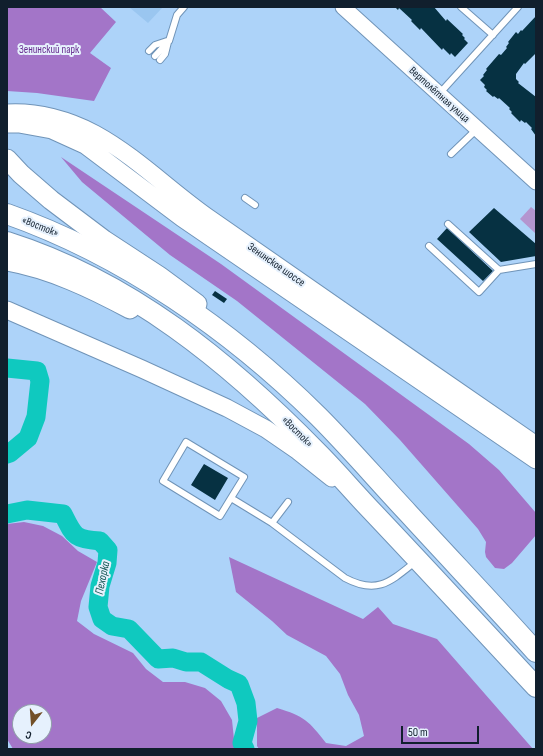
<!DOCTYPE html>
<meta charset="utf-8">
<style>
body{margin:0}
#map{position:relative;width:543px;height:756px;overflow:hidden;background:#add3f9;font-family:"Sofia Sans Condensed",sans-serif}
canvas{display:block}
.frame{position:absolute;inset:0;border:8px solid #111f2d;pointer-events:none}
.north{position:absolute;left:12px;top:704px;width:40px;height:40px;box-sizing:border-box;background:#e6f1fd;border:1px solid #919daa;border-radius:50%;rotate:197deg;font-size:11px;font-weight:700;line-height:16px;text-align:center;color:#111f2d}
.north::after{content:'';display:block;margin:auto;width:14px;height:18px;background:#725028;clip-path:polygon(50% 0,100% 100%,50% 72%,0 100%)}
.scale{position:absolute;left:401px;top:726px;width:78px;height:18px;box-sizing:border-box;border:2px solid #111f2d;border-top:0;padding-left:5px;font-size:12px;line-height:14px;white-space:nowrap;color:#111f2d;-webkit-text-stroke:3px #e6f1fd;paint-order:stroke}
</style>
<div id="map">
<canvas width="543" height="756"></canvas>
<div class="frame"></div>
<div class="north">С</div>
<div class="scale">50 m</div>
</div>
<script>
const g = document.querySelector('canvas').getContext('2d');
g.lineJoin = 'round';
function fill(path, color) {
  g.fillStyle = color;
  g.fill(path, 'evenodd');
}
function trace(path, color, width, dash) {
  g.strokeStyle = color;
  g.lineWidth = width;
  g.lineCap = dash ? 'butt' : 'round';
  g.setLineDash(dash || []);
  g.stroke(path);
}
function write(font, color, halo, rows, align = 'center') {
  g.font = font + ' "Sofia Sans Condensed",sans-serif';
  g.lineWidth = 4;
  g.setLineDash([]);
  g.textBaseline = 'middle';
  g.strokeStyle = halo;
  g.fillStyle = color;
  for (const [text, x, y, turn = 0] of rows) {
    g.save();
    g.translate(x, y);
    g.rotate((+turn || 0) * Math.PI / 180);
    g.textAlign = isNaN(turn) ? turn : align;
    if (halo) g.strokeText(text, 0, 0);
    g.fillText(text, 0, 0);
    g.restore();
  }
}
fill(new Path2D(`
 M129,7H163L148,23Z`), '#9ac6f0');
fill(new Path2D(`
 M531,207L536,211V234L520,219Z`), '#b495cf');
fill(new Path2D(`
 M7,7H100L116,22L90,53L111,68L94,101L37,93L7,91Z
 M61,157L221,264L469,444L499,470L536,513V535L512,563L504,569L495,568L486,557L485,552L486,542L478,529L400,440L365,404L237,301L170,255L82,182Z
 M24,522L43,526L62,536L78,551L97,562L81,601L77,621L94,634L133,653L146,669L163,682H185L205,688L221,701L232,720L235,749H13L7,739V524ZM20,712H44V736H20Z
 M229,557L363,619L378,607L393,624L437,639L533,749H259L257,746V718L277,708C304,716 309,721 326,743L346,746L364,736L359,715L348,695L340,674L326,656L287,635L272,621L236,592Z`), '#a375c8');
trace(new Path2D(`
 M7,368L37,371L40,381L36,417L28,438L10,453L7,454
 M7,514L27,510L63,514C74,536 74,539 100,541L108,550L107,563L100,586L98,607L102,619L112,626L129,629L158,659L173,658L186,662H201L228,679L239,684L246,703L248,721L242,743L245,749`), '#0fc9bf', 19);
fill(new Path2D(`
 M395,7H434L446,21L447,19L463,34L462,35L465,38L464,39L468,43L455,57L451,53L450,55L443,48L442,50L421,28L420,30L411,21L412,20L399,8L398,10Z
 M536,16V53L525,64L524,63L516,74V79L519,82L518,83L536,97V136L531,129L532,128L526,122L525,123L521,120L520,122L511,113L512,112L509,109L510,108L499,98L498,99L494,96L493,97L486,91L487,90L484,87L485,85L480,80L484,76L483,75L487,70L486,69L499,54L501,55L507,48L506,47L509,43L508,42L516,32L518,34L521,30L522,31Z
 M494,208L536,244V256L501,262L469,232Z
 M447,228L493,271L483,281L437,239Z
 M215,291L227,299L224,303L212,295Z
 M204,464L228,478L215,500L191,485Z`), '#063142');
const service = new Path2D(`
 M461,7L493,35
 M149,51L155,45L167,41
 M155,56L169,41L177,15L184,7
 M160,60L165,54L168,42
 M439,94L518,7
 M451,154L477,129
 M245,198L255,205
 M448,224L499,270L536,264
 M429,246L479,292L499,270
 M231,498L220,516L163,481L186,442L244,477L231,498L272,523L345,578C377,595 390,582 415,562
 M272,523L288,502`);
const tertiary = new Path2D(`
 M343,7L536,182`);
const secondary = new Path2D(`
 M7,113C37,111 69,120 95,134C137,157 171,192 210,219C319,295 427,370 536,445
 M7,124H19L52,130L85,145L182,218L536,460
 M7,310L142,369L227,408L266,429L298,451L332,478`);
const primary = new Path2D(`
 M7,159L21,174L51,200L104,240L159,276L197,304
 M7,261C51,269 91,288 130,309`);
const trunk = new Path2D(`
 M7,214C123,255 231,330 318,416C349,447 378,481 408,513C451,560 494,605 536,652
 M7,242C130,281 229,362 318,453C335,470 351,489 368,507C425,567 480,627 536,687`);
trace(service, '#7094b8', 8);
trace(tertiary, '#7094b8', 17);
trace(secondary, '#7094b8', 19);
trace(primary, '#7094b8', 21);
trace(trunk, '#7094b8', 22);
trace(service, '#fff', 6);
trace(tertiary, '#fff', 15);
trace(secondary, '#fff', 17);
trace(primary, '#fff', 19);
trace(trunk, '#fff', 20);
write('11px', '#682d90', '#e6f1fd', [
 ["Зенинский парк",49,50]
]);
write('11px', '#111f2d', '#e6f1fd', [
 ["Вертолётная улица",439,95,42],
 ["«Восток»",40,227,22],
 ["Зенинское шоссе",276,265,35],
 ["«Восток»",297,432,45]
]);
write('italic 12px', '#0f524e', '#e6f1fd', [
 ["Пехорка",103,578,-78]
]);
</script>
